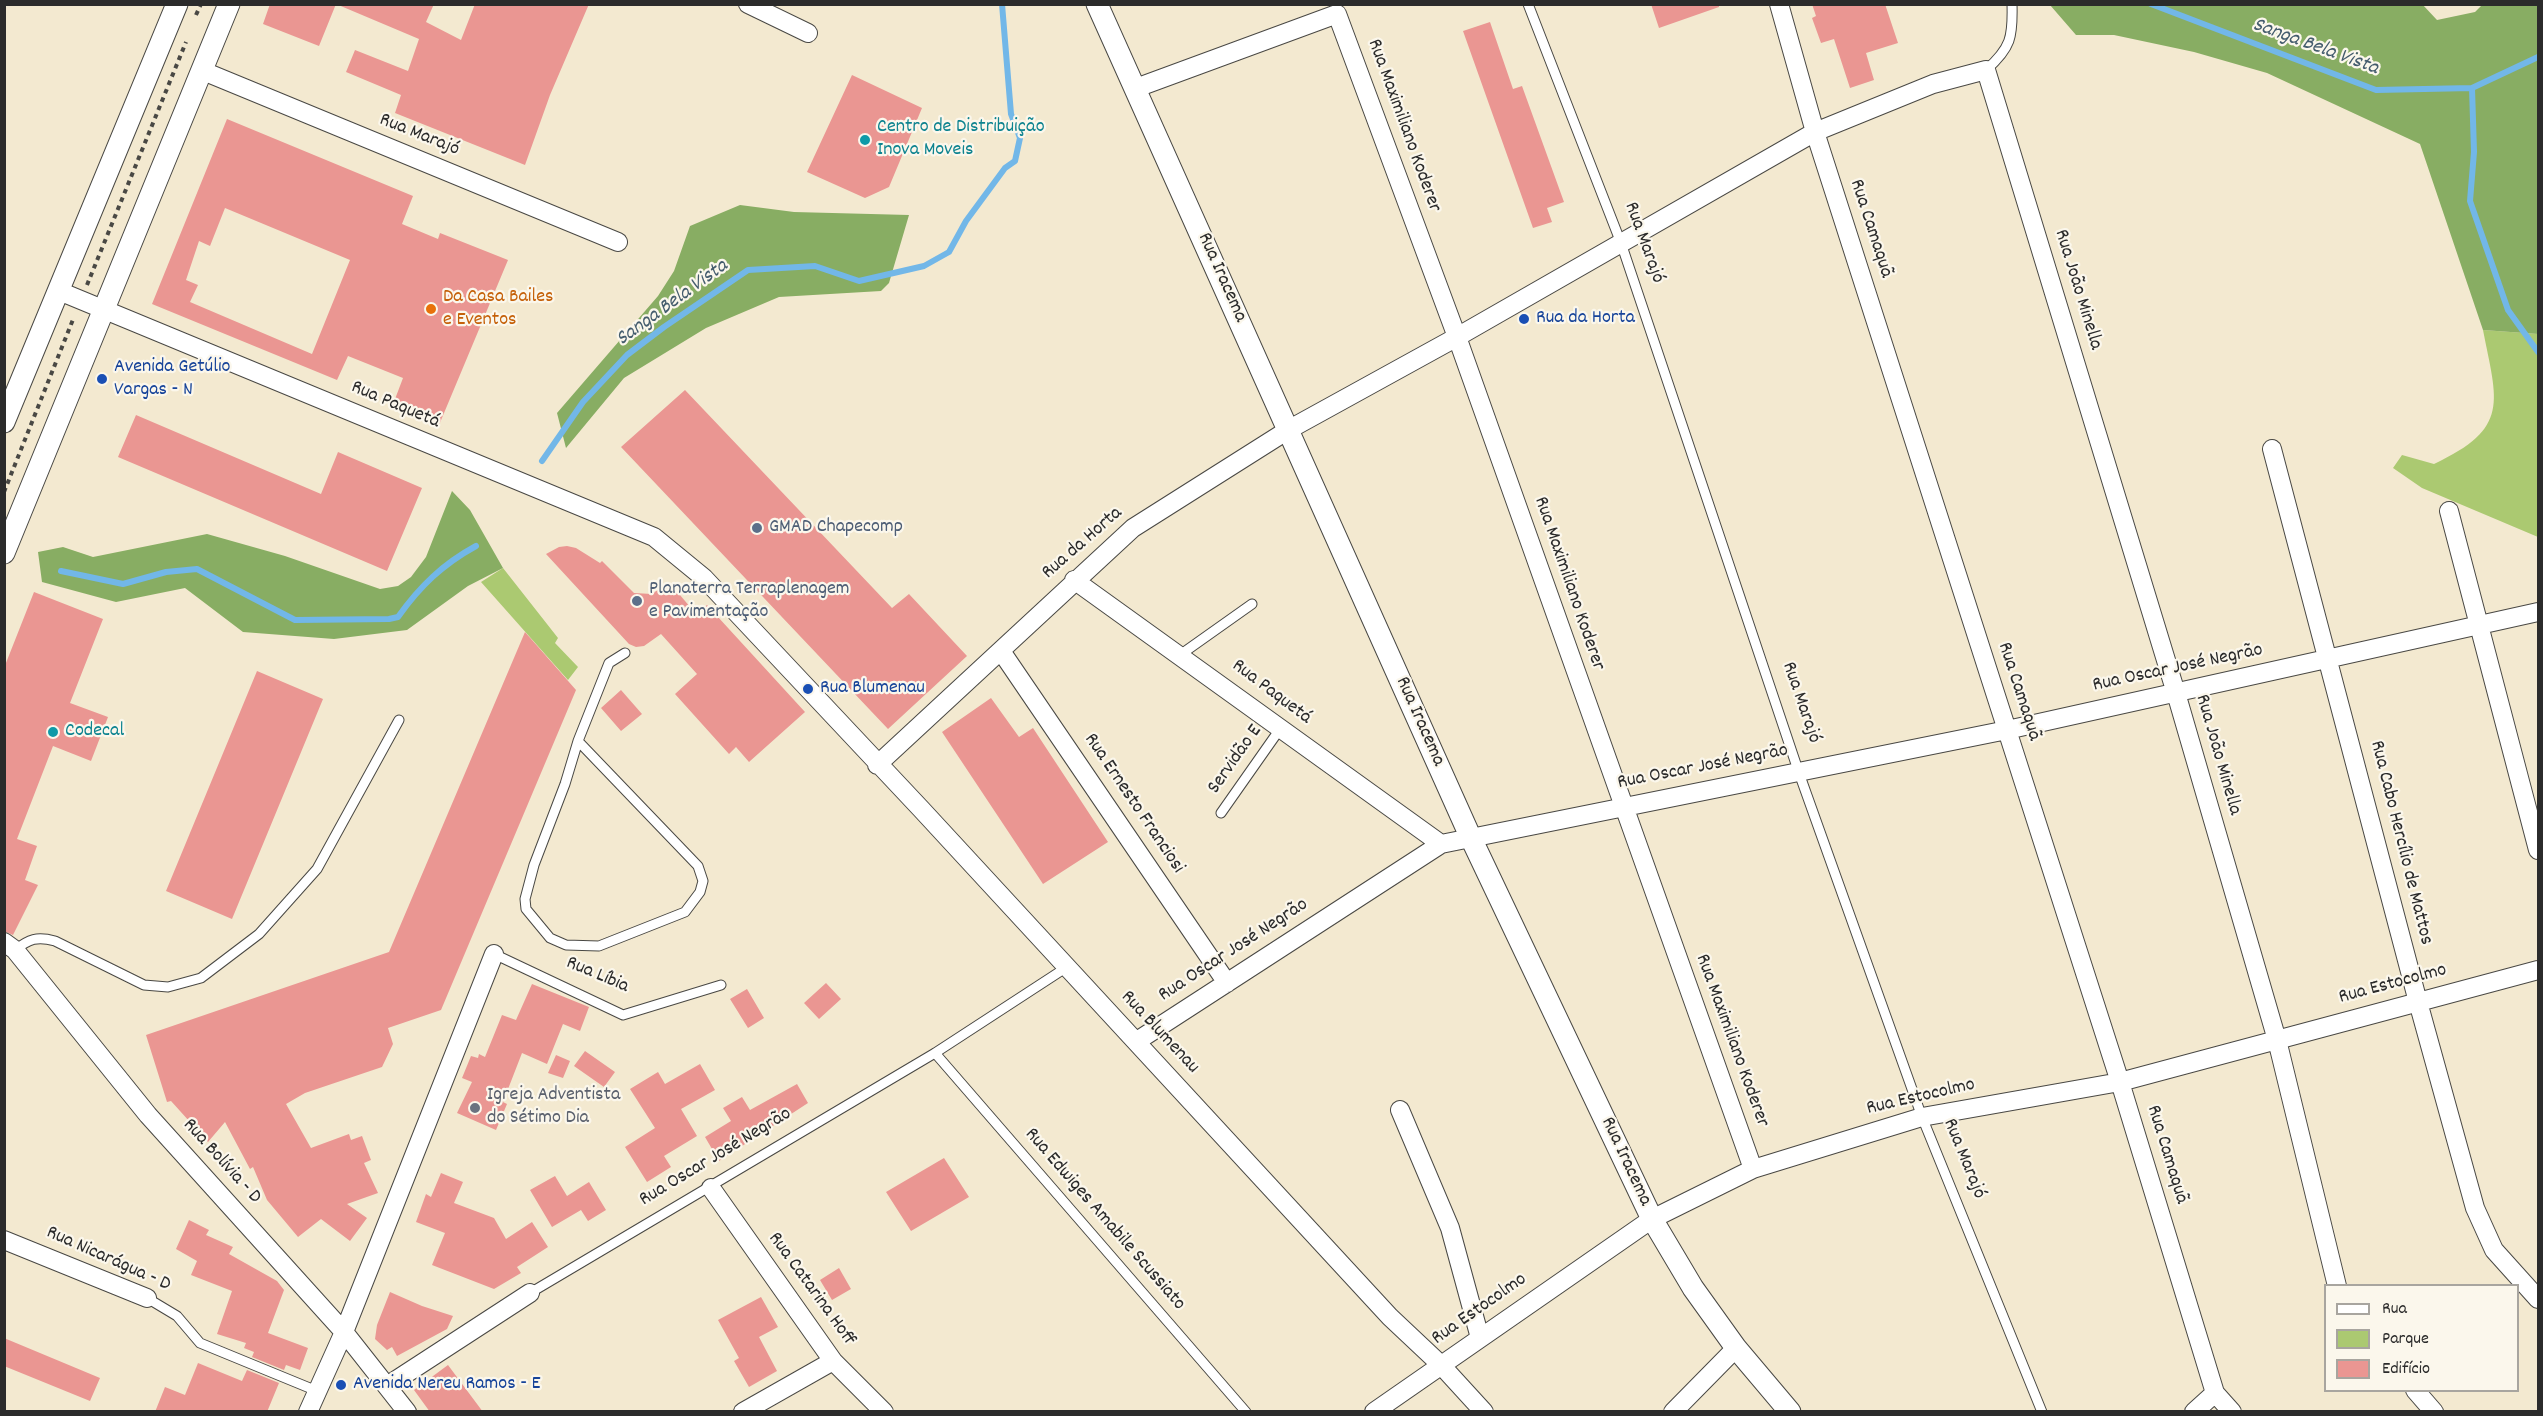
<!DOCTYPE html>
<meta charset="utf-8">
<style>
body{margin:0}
#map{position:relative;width:2543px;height:1416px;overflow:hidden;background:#f3e9d0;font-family:Dekko,sans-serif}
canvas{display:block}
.frame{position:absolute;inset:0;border:6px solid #2b2b2b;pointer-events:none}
.legend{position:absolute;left:2324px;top:1284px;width:195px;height:108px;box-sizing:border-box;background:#fbf7ec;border:2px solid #a8a59f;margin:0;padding:8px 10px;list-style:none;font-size:18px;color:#2b2b2b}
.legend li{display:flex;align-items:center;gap:12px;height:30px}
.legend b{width:30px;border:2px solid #a8a59f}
</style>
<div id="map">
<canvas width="2543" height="1416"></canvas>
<div class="frame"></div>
<ul class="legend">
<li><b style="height:8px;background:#fff"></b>Rua</li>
<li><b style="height:16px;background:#abc971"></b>Parque</li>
<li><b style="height:16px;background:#ea9692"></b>Edifício</li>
</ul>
</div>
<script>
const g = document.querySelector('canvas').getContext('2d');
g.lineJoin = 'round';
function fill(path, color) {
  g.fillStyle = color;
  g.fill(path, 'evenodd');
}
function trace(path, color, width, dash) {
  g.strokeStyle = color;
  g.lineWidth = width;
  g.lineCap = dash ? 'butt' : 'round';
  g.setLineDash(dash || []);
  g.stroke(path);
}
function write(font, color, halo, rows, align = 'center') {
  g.font = font + ' Dekko,sans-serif';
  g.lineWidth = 4.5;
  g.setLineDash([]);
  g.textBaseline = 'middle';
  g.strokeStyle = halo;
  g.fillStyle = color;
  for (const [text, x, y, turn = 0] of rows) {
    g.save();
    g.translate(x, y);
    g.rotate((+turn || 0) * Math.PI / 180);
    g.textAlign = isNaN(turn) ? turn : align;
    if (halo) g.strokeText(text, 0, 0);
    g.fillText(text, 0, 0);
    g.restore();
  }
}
fill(new Path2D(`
 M2483,330L2538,334V537L2422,488L2393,468L2402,455L2434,464C2511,428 2497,402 2483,330Z
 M503,568L558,638L555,643L578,667L568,680L481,582Z`), '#abc971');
fill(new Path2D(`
 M2422,4L2437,20L2475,12L2482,5H2538V334L2483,330L2420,144L2267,73L2194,52L2114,35H2076L2050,5Z
 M740,205L794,212L909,215L889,283L881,291L779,297L706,328L624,378L566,448L557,413L658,296L674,271L690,226Z
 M452,491L470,510L503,568L468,586L407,630L334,639L243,632L185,588L116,602L42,582L38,552L63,547L93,557L207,534L285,556L380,589L398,586L411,577L426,557Z`), '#88ad63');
trace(new Path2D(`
 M2151,4L2376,90L2472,88L2538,57
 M2472,88L2474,152L2470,201L2508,310L2538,352
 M542,461L583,402L627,355L664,327L748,270L815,266L859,281L924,266L949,252L966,221L1005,168L1015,161L1020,138L1011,114L1002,4
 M61,571L123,584L166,572L197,569L295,620L389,619L398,617C420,586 443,564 476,546`), '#72b7e8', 6);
fill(new Path2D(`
 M270,4H336L319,46L263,24Z
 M336,4H434L426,22L461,40L475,4H589L550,95L525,165L395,113L401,95L346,72L355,50L408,71L419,39Z
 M1651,4H1719V7L1659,28Z
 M1812,4H1885L1898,43L1866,53L1874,80L1850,88L1834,39L1821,43L1812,18L1816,16Z
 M1490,22L1513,89L1522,86L1564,202L1547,208L1552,222L1533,228L1463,31Z
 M852,75L922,108L889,187L865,198L807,172Z
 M227,119L413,196L402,224L438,239L440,233L508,260L439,425L392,407L403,378L348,356L337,380L152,304ZM225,208L350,260L312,354L190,302L198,285L186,280L199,241L210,246Z
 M685,390L892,608L909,594L967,656L888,729L621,447Z
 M136,415L321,494L338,452L422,488L387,571L118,457Z
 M567,546L576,548L600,563L602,561L634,593L652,594L669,582L696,614L707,605L805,712L749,762L736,747L729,754L675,694L697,674L661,634L644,646L636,647L629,644L546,554L559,547Z
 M34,592L103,619L70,703L108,717L91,761L53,746L17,839L37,846L25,880L38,885L13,935L4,931V668Z
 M525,632L576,690L441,1010L388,1028L393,1044L382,1067L305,1093L286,1104L311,1148L349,1134L351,1140L362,1136L371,1160L364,1163L378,1193L347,1204L367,1218L350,1241L321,1219L298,1237L267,1200L253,1167L250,1169L225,1122L208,1142L171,1101L167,1102L146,1035L389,952Z
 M257,671L323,699L232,919L166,891Z
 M621,690L642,714L621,731L601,708Z
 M991,698L1019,737L1033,728L1108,842L1043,884L942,732Z
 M826,983L841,999L819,1019L804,1003Z
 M532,984L589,1007L580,1031L563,1024L547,1064L522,1053L503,1102L507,1104L496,1130L457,1113L472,1082L462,1078L471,1056L478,1058L479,1054L485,1057L502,1015L516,1020Z
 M747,989L764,1018L748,1028L730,999Z
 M585,1051L615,1072L604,1087L574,1066Z
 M556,1055L570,1061L563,1078L548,1073Z
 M700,1064L715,1090L681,1109L697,1136L664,1156L671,1167L647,1182L625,1147L655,1128L630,1089L658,1072L665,1084Z
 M797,1084L808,1103L719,1161L705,1137L731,1121L723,1108L742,1097L750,1110Z
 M944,1158L969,1197L911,1231L886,1192Z
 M441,1173L463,1182L454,1203L494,1218L506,1239L532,1222L548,1247L517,1267L521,1273L494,1289L432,1265L445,1233L416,1222L426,1194L431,1197Z
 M555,1176L567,1196L589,1182L606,1210L588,1221L581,1210L552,1227L530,1190Z
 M189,1220L209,1230L206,1235L233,1247L229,1254L277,1281L284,1290L268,1333L308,1348L300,1370L286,1365L284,1370L252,1357L254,1352L244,1348L246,1343L217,1334L232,1291L191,1275L197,1261L176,1249Z
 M839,1268L851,1289L832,1300L820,1280Z
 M390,1292L422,1306L453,1316L447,1329L397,1356L392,1347L387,1350L375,1339L377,1325Z
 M761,1297L778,1327L759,1337L777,1371L749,1387L734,1361L739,1358L718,1320Z
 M4,1338L100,1378L90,1401L4,1366Z
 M198,1363L242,1381L247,1370L279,1383L267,1412H155L165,1387L185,1395Z
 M448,1365L483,1412H430L414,1390Z`), '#ea9692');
const service = new Path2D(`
 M1528,4L1621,243L1799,773L1922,1117L2042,1412
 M1986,70C2011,48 2013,37 2012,4
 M1180,655L1252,604
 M578,741L698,866L703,881L700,892L685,912L599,946L566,945L550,938L526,909L525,899L534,865L565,784L578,741L609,663L625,653
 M1221,813L1280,729
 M15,950C29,939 37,936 55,941L144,985L168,987L201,978L259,934L317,869L399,720
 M494,954L623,1015L721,985
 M935,1053L1246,1412
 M530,1293L935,1053L1067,967
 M147,1298L177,1316L200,1343L317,1391`);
const minor = new Path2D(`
 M748,4L808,33
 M1779,4L1815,132L2120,1082L2215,1393L2232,1412
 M203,71L618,242
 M1136,88L1337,14L1457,337L1753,1169
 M59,291L654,537L704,578L922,810L1390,1317L1441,1365L1484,1412
 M2272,449L2418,1002L2475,1208L2494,1250L2538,1299
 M2449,511L2538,850
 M1074,580L1441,844
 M1001,651L1227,983
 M877,765L1133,528L1288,430L1457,337L1815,132L1933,84L1986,70L2176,693L2277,1040L2337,1286
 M4,942L15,950L148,1115L344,1332L407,1412
 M1137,1041L1441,844L2007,730L2538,612
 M1400,1110L1450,1228L1480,1338
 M711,1188L833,1361L884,1412
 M4,1240L147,1298
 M387,1386L530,1293
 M2415,1390L2434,1412
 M308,1412L344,1332L494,954
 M743,1412L833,1361
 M1374,1412L1652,1219L1753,1169L1922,1117L2120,1082L2538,970
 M1673,1412L1736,1348
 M2194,1412L2215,1393`);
const tertiary = new Path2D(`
 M1097,4L1470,836L1652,1219L1693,1288L1736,1348L1790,1412
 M4,422L177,4
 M4,553L229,4`);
trace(service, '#494844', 11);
trace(minor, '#494844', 20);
trace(tertiary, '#494844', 23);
trace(new Path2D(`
 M196,15L201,4
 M87,285L186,42
 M4,492L74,317`), '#494844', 4, [4.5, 4.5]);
trace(service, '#fff', 9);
trace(minor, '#fff', 18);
trace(tertiary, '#fff', 21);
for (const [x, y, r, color] of [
 [865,140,6,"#0f9aa8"],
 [431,309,6,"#e8710a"],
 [1524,319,6,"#1a4fb4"],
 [102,379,6,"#1a4fb4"],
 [757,528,6,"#5c6f8a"],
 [637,601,6,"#5c6f8a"],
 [808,689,6,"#1a4fb4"],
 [53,732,6,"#0f9aa8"],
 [475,1108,6,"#6b7280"],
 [341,1385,6,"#1a4fb4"]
]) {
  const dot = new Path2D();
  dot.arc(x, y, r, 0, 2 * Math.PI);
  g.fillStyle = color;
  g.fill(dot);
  trace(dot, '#fbf7ec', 2);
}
write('20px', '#2b2b2b', '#fbf7ec', [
 ["Rua Maximiliano Koderer",1403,126,70],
 ["Rua Marajó",419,136,22],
 ["Rua Camaquã",1870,229,72],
 ["Rua Marajó",1643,243,70],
 ["Rua Iracema",1221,278,66],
 ["Rua João Minella",2077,290,73],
 ["Rua Paquetá",395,406,23],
 ["Rua da Horta",1083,544,-41],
 ["Rua Maximiliano Koderer",1568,584,71],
 ["Rua Oscar José Negrão",2178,669,-12],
 ["Rua Camaquã",2018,692,72],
 ["Rua Paquetá",1271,693,37],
 ["Rua Marajó",1800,703,71],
 ["Rua Iracema",1419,722,66],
 ["Rua João Minella",2217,755,74],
 ["Servidão E",1236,760,-55],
 ["Rua Oscar José Negrão",1703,768,-11],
 ["Rua Ernesto Franciosi",1133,804,56],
 ["Rua Cabo Hercílio de Mattos",2400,843,76],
 ["Rua Oscar José Negrão",1234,951,-33],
 ["Rua Líbia",597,976,23],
 ["Rua Estocolmo",2393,985,-15],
 ["Rua Blumenau",1159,1033,47],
 ["Rua Maximiliano Koderer",1731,1041,70],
 ["Rua Estocolmo",1921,1098,-13],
 ["Rua Camaquã",2166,1155,73],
 ["Rua Oscar José Negrão",716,1158,-31],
 ["Rua Marajó",1963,1159,68],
 ["Rua Bolívia - D",221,1162,48],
 ["Rua Iracema",1625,1162,65],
 ["Rua Edwiges Amabile Scussiato",1104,1220,49],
 ["Rua Nicarágua - D",108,1260,24],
 ["Rua Catarina Hoff",811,1290,54],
 ["Rua Estocolmo",1480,1310,-35]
]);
write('20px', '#0d838f', '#fbf7ec', [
 ["Centro de Distribuição",877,128],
 ["Inova Moveis",877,151],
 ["Codecal",65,732]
], 'left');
write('20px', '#c56008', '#fbf7ec', [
 ["Da Casa Bailes",443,298],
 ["e Eventos",443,321]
], 'left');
write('20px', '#164399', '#fbf7ec', [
 ["Rua da Horta",1536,319],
 ["Avenida Getúlio",114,368],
 ["Vargas - N",114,391],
 ["Rua Blumenau",820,689],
 ["Avenida Nereu Ramos - E",353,1385]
], 'left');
write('20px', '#4e5e75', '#fbf7ec', [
 ["GMAD Chapecomp",769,528],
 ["Planaterra Terraplenagem",649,590],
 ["e Pavimentação",649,613]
], 'left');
write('20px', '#5b616d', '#fbf7ec', [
 ["Igreja Adventista",487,1096],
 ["do Sétimo Dia",487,1119]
], 'left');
write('italic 21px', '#445c6d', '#fbf7ec', [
 ["Sanga Bela Vista",2315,48,20],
 ["Sanga Bela Vista",673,304,-36]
]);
</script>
